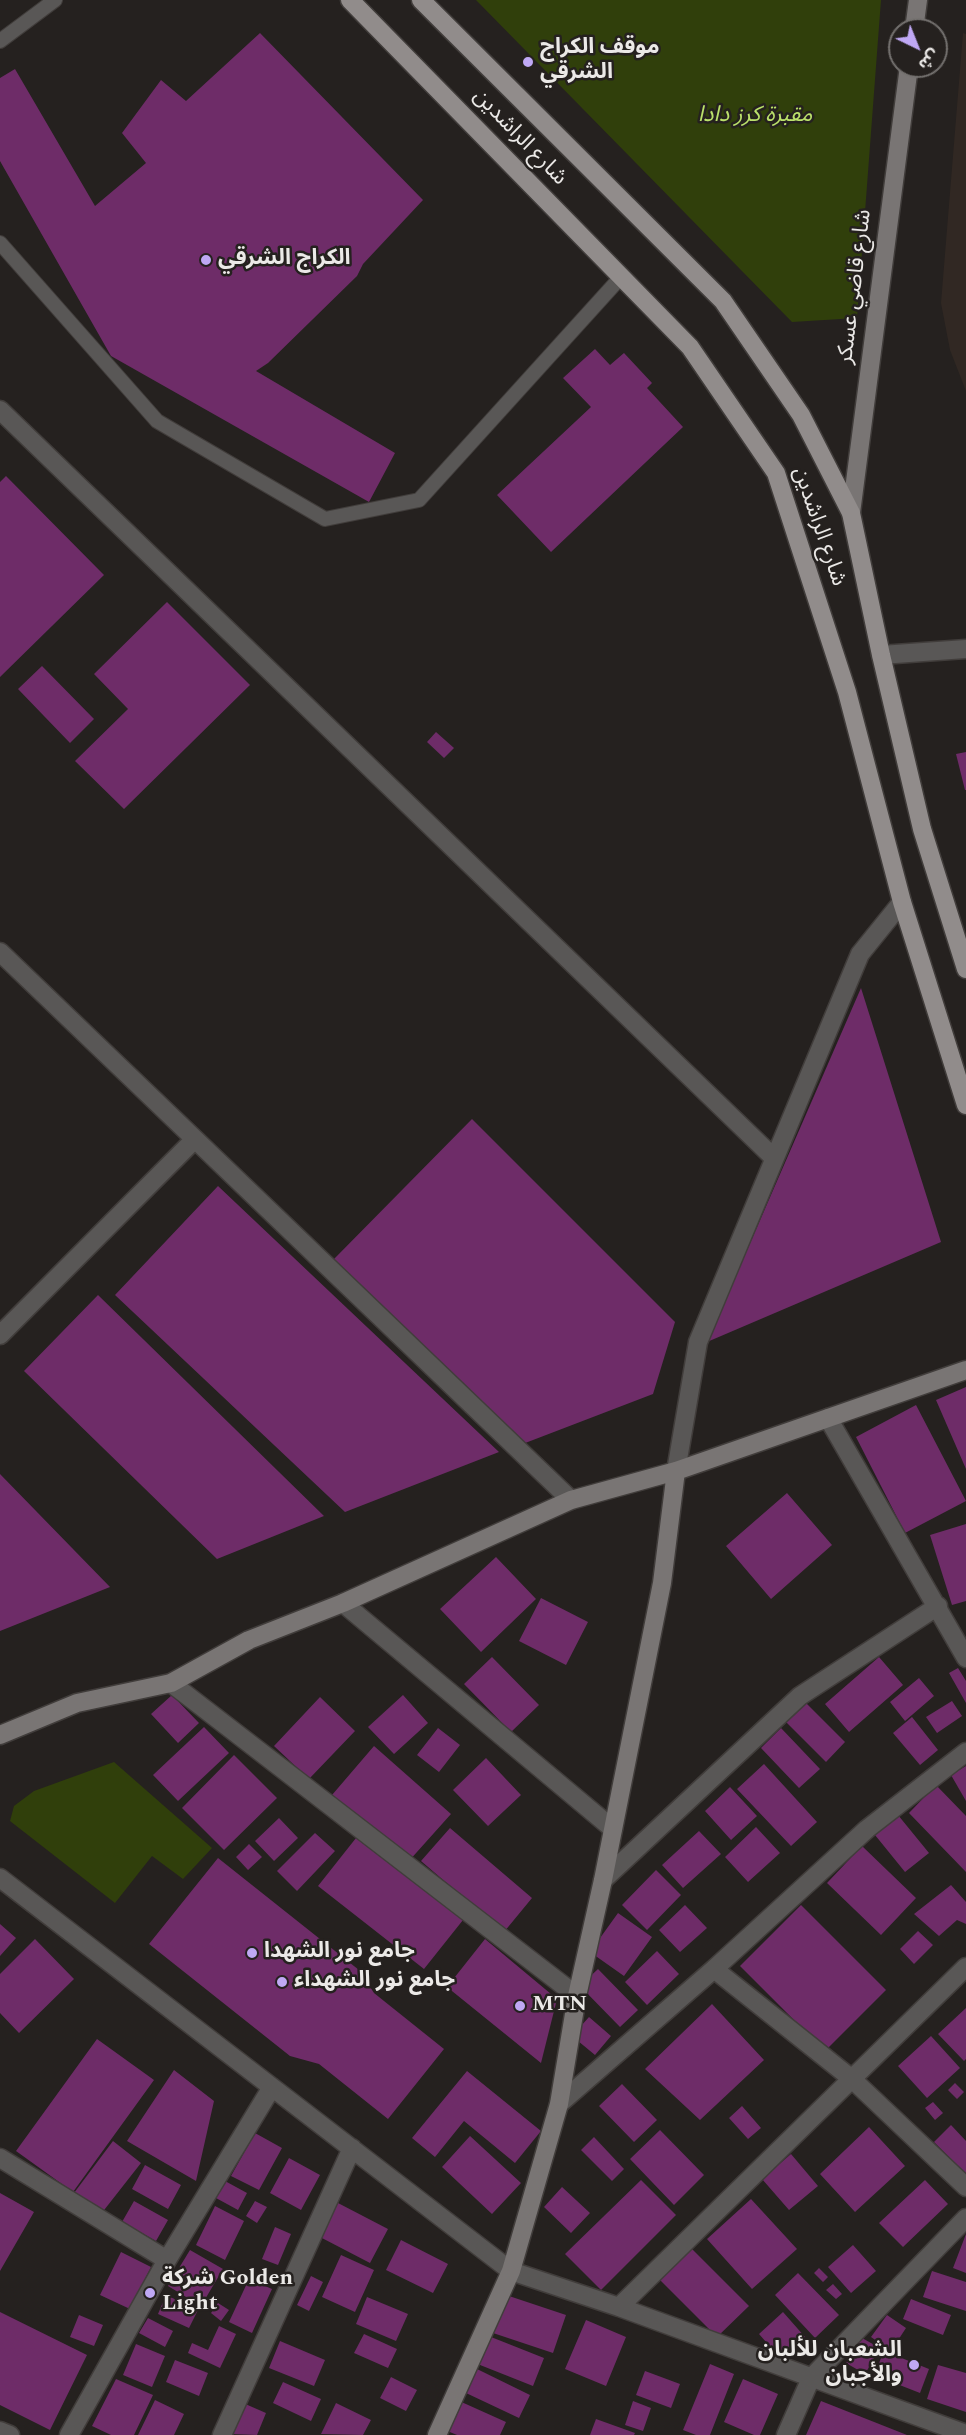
<!DOCTYPE html>
<meta charset="utf-8">
<style>
body{margin:0}
#map{position:relative;width:966px;height:2435px;overflow:hidden;background:#25211f;font-family:Spectral,"Noto Sans Arabic",serif}
canvas{display:block}
.north{position:absolute;left:888px;top:18px;width:60px;height:60px;box-sizing:border-box;background:#25211f;border:2px solid #74716f;border-radius:50%;rotate:137deg;font-size:16px;font-weight:700;line-height:24px;text-align:center;color:#ebe9e7}
.north::after{content:'';display:block;margin:auto;width:21px;height:27px;background:#bfa8f4;clip-path:polygon(50% 0,100% 100%,50% 72%,0 100%)}
</style>
<div id="map">
<canvas width="966" height="2435"></canvas>
<div class="north">ش</div>
</div>
<script>
const g = document.querySelector('canvas').getContext('2d');
g.lineJoin = 'round';
function fill(path, color) {
  g.fillStyle = color;
  g.fill(path, 'evenodd');
}
function trace(path, color, width, dash) {
  g.strokeStyle = color;
  g.lineWidth = width;
  g.lineCap = dash ? 'butt' : 'round';
  g.setLineDash(dash || []);
  g.stroke(path);
}
function write(font, color, halo, rows, align = 'center') {
  g.font = font + ' Spectral,"Noto Sans Arabic",serif';
  g.lineWidth = 5;
  g.setLineDash([]);
  g.textBaseline = 'middle';
  g.strokeStyle = halo;
  g.fillStyle = color;
  for (const [text, x, y, turn = 0] of rows) {
    g.save();
    g.translate(x, y);
    g.rotate((+turn || 0) * Math.PI / 180);
    g.textAlign = isNaN(turn) ? turn : align;
    if (halo) g.strokeText(text, 0, 0);
    g.fillText(text, 0, 0);
    g.restore();
  }
}
fill(new Path2D(`
 M963,33L966,34V391L950,350L941,303Z`), '#312823');
fill(new Path2D(`
 M476,0H881L857,318L792,322Z
 M114,1762L212,1848L183,1879L152,1856L115,1903L10,1821L14,1806L34,1791Z`), '#303f0b');
fill(new Path2D(`
 M260,33L423,200L363,264L357,276L268,363L256,371L395,453L369,502L111,356L0,161V78L15,69L95,206L146,163L122,133L161,80L186,101Z
 M595,349L610,365L624,353L652,383L647,388L683,427L551,552L497,495L591,407L563,378Z
 M6,476L104,575L0,677V482Z
 M167,602L250,685L124,809L75,761L128,709L94,674Z
 M42,666L94,719L70,743L18,689Z
 M436,732L454,748L444,758L427,742Z
 M966,752V790H965L956,754Z
 M861,988L941,1242L707,1342Z
 M472,1119L675,1322L653,1394L520,1445L334,1259Z
 M218,1186L499,1452L345,1512L115,1295Z
 M98,1295L324,1516L217,1559L24,1371Z
 M966,1387V1469L936,1400Z
 M916,1405L966,1501L905,1533L856,1437Z
 M0,1474L110,1587L0,1631Z
 M787,1493L832,1545L771,1599L726,1546Z
 M966,1524V1601L952,1605L930,1535Z
 M496,1557L536,1599L481,1652L440,1609Z
 M541,1598L588,1622L566,1665L519,1641Z
 M492,1657L539,1705L511,1732L464,1684Z
 M879,1657L903,1685L849,1732L825,1704Z
 M958,1668L966,1681V1703L949,1673Z
 M919,1678L934,1696L905,1721L890,1702Z
 M172,1695L199,1723L178,1743L151,1714Z
 M403,1695L428,1723L394,1754L368,1727Z
 M320,1697L355,1731L309,1779L274,1746Z
 M803,1700L845,1742L826,1762L783,1719Z
 M952,1701L962,1716L937,1733L926,1717Z
 M912,1717L938,1750L920,1765L893,1733Z
 M204,1727L229,1753L178,1801L153,1775Z
 M438,1728L460,1745L439,1772L417,1755Z
 M781,1728L820,1769L799,1788L761,1748Z
 M374,1746L451,1814L408,1862L332,1795Z
 M234,1755L277,1798L224,1850L182,1808Z
 M486,1758L521,1795L488,1826L453,1790Z
 M764,1764L817,1822L791,1846L737,1789Z
 M966,1766V1801L951,1775Z
 M936,1785L966,1816V1872L909,1813Z
 M730,1787L757,1816L731,1840L705,1811Z
 M898,1815L929,1853L905,1872L875,1835Z
 M279,1818L298,1838L274,1861L255,1841Z
 M756,1827L780,1853L748,1882L725,1857Z
 M450,1828L532,1898L504,1932L421,1861Z
 M699,1831L721,1854L683,1888L662,1865Z
 M315,1833L335,1851L297,1891L277,1871Z
 M356,1838L463,1920L424,1969L318,1886Z
 M249,1844L262,1857L248,1870L236,1857Z
 M862,1846L916,1898L881,1935L827,1883Z
 M218,1858L359,1970L374,1993L444,2049L388,2119L319,2064L290,2056L149,1944Z
 M656,1870L681,1895L647,1930L622,1905Z
 M951,1885L966,1902V1924L957,1920L939,1936L914,1914Z
 M685,1905L707,1928L680,1952L659,1930Z
 M801,1905L886,1990L825,2051L740,1966Z
 M618,1913L652,1937L624,1976L590,1952Z
 M0,1924L16,1938L0,1956Z
 M918,1931L933,1945L914,1964L900,1949Z
 M35,1939L74,1979L19,2033L0,2013V1974Z
 M485,1939L557,1999L541,2063L447,1987Z
 M657,1951L679,1974L647,2005L625,1982Z
 M598,1969L638,2010L620,2027L580,1986Z
 M712,2004L764,2060L700,2120L645,2069Z
 M966,2008V2059L964,2061L938,2034Z
 M589,2017L611,2036L595,2055L572,2036Z
 M931,2036L960,2068L927,2098L898,2066Z
 M97,2039L154,2080L73,2192L16,2151Z
 M174,2070L214,2101L196,2181L127,2141Z
 M467,2071L541,2131L515,2163L464,2121L435,2157L412,2138Z
 M955,2083L964,2092L957,2099L948,2090Z
 M622,2084L657,2120L634,2142L599,2106Z
 M933,2102L943,2113L935,2120L925,2108Z
 M742,2106L761,2128L748,2139L729,2118Z
 M951,2125L966,2141V2174L934,2142Z
 M869,2127L905,2166L855,2212L820,2174Z
 M660,2130L704,2175L674,2205L630,2159Z
 M255,2133L282,2148L259,2190L231,2176Z
 M470,2136L521,2183L492,2214L442,2167Z
 M594,2137L624,2169L612,2181L581,2150Z
 M113,2141L141,2163L101,2214L74,2193Z
 M791,2154L818,2186L789,2210L762,2179Z
 M289,2158L320,2175L301,2210L270,2193Z
 M145,2165L181,2185L168,2209L132,2189Z
 M641,2180L676,2215L601,2290L565,2254Z
 M925,2180L948,2204L903,2247L879,2223Z
 M225,2181L247,2193L238,2210L216,2198Z
 M562,2187L590,2213L571,2233L544,2207Z
 M0,2193L34,2212L0,2271Z
 M751,2199L797,2249L752,2289L707,2239Z
 M134,2201L168,2220L156,2241L122,2222Z
 M255,2201L267,2207L257,2223L246,2216Z
 M338,2203L388,2229L370,2263L320,2237Z
 M215,2206L244,2221L225,2260L196,2245Z
 M275,2227L291,2234L278,2265L262,2259Z
 M966,2234V2273L953,2268Z
 M401,2240L448,2264L433,2293L386,2270Z
 M853,2245L876,2271L851,2293L828,2267Z
 M691,2248L749,2306L717,2337L659,2279Z
 M190,2250L223,2269L201,2306L168,2286Z
 M121,2252L151,2267L130,2309L100,2295Z
 M341,2255L374,2270L355,2312L322,2297Z
 M819,2268L828,2277L823,2282L814,2273Z
 M932,2271L966,2282V2311L923,2297Z
 M798,2273L839,2315L815,2338L775,2295Z
 M311,2276L323,2282L309,2311L297,2305Z
 M249,2279L272,2289L252,2333L229,2322Z
 M833,2284L842,2294L836,2299L826,2290Z
 M503,2294L566,2315L553,2353L490,2332Z
 M166,2295L198,2310L189,2328L158,2314Z
 M367,2297L408,2314L396,2341L356,2324Z
 M911,2299L951,2315L943,2335L903,2319Z
 M218,2303L229,2310L221,2321L211,2313Z
 M0,2312L87,2355L50,2430L0,2405Z
 M783,2312L805,2337L781,2359L759,2334Z
 M79,2315L103,2325L94,2346L70,2337Z
 M887,2315L906,2328L891,2351L871,2337Z
 M148,2318L173,2331L165,2347L139,2333Z
 M586,2320L626,2337L606,2386L565,2369Z
 M219,2326L236,2334L220,2368L188,2353L192,2343L208,2350Z
 M364,2334L397,2349L388,2368L354,2353Z
 M486,2335L544,2358L533,2386L475,2363Z
 M862,2338L880,2348L865,2374L846,2363Z
 M280,2341L325,2360L314,2386L269,2368Z
 M136,2344L165,2356L152,2387L123,2375Z
 M884,2351L929,2369L920,2393L874,2375Z
 M175,2360L208,2373L199,2396L166,2382Z
 M710,2364L734,2374L710,2435H696L683,2430Z
 M938,2365L966,2373V2412L927,2399Z
 M477,2369L530,2395L519,2418L466,2393Z
 M645,2371L680,2384L671,2408L636,2395Z
 M391,2377L417,2390L406,2411L380,2398Z
 M116,2379L153,2395L134,2435H111L92,2426Z
 M743,2379L778,2394L760,2435H754L724,2422Z
 M283,2382L321,2399L311,2421L273,2403Z
 M155,2400L184,2414L174,2435H138Z
 M457,2400L506,2422L500,2435H457L445,2430Z
 M633,2401L651,2408L643,2431L625,2425Z
 M821,2401L907,2435H806Z
 M243,2403L266,2413L257,2435L230,2434Z
 M336,2403L371,2420L363,2435L321,2434Z
 M596,2419L635,2433L634,2435H590Z`), '#6e2c68');
const lane = new Path2D(`
 M0,41L55,0
 M0,243L157,421L325,519L419,500L621,277`);
const street = new Path2D(`
 M0,410L774,1158
 M881,655L966,649
 M0,952L571,1500
 M0,1335L194,1140
 M828,1418L966,1658
 M676,1471L698,1342L860,954L902,902
 M343,1603L613,1829
 M171,1683L577,1996
 M0,1878L511,2271L619,2307L966,2434
 M603,1880L800,1696L938,1606
 M714,1969L852,2079L966,2187
 M559,2104L714,1969L867,1829L966,1752
 M0,2158L167,2260
 M619,2307L966,1967
 M0,2431L10,2435
 M69,2435L167,2260L272,2087
 M222,2435L352,2148
 M786,2435L811,2378L966,2218`);
const secondary = new Path2D(`
 M914,30L918,0
 M851,513L909,66
 M0,1735L77,1703L171,1683L249,1640L343,1603L571,1500L676,1471L966,1370
 M437,2435L511,2271L559,2104L577,1996L603,1880L662,1583L676,1471`);
const primary = new Path2D(`
 M350,0L690,347L776,473L847,692L902,902L966,1105
 M421,0L723,301L801,415L851,513L881,655L922,829L966,969`);
trace(lane, '#413d3b', 16);
trace(street, '#413d3b', 21);
trace(secondary, '#413d3b', 21);
trace(primary, '#413d3b', 21);
trace(lane, '#595756', 14);
trace(street, '#595756', 18);
trace(secondary, '#797574', 18);
trace(primary, '#918c8b', 18);
for (const [x, y, r, color] of [
 [528,62,6,"#bfa8f4"],
 [206,260,6,"#bfa8f4"],
 [252,1953,6,"#bfa8f4"],
 [282,1982,6,"#bfa8f4"],
 [520,2006,6,"#bfa8f4"],
 [150,2293,6,"#bfa8f4"],
 [914,2365,6,"#bfa8f4"]
]) {
  const dot = new Path2D();
  dot.arc(x, y, r, 0, 2 * Math.PI);
  g.fillStyle = color;
  g.fill(dot);
  trace(dot, '#25211f', 2);
}
write('bold 22px', '#ebe9e7', '#25211f', [
 ["موقف الكراج",540,49],
 ["الشرقي",540,74],
 ["الكراج الشرقي",218,260],
 ["جامع نور الشهدا",264,1953],
 ["جامع نور الشهداء",294,1982],
 ["MTN",532,2006],
 ["شركة Golden",162,2280],
 ["Light",162,2305],
 ["الشعبان للألبان",902,2352,"right"],
 ["والأجبان",902,2377,"right"]
], 'left');
write('italic 22px', '#bbe16b', '#25211f', [
 ["مقبرة كرز دادا",755,117]
]);
write('22px', '#ebe9e7', '#25211f', [
 ["شارع الراشدين",519,138,46],
 ["شارع قاضي عسكر",856,287,-83],
 ["شارع الراشدين",818,527,71]
]);
</script>
